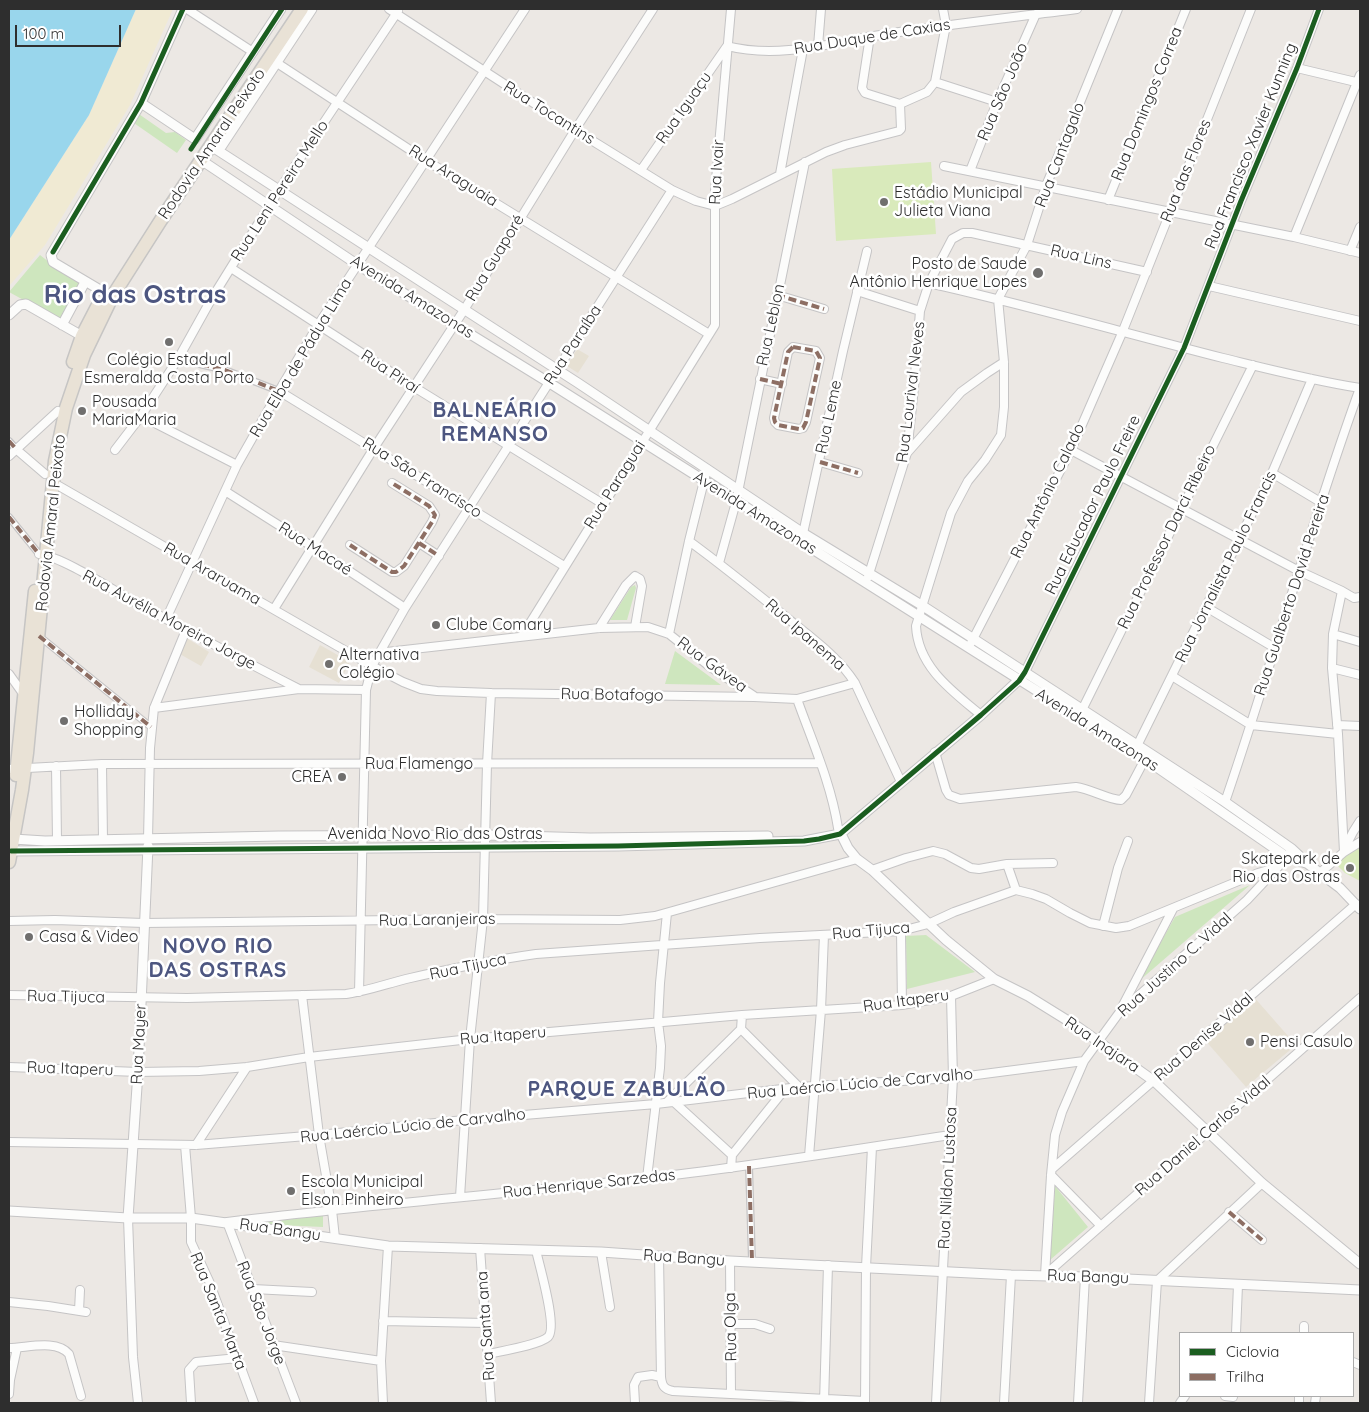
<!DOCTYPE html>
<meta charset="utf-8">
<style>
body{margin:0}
#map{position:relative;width:1369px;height:1412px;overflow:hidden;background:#ece8e4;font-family:Quicksand,sans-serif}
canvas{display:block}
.frame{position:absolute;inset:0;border:10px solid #2e2e2e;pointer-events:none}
.legend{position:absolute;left:1179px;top:1332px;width:175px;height:65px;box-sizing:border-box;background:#fff;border:1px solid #ababab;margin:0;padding:6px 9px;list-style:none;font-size:15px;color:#2e2e2e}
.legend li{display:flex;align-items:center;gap:10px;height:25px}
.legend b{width:25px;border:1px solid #ababab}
.scale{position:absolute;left:15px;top:25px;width:106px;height:22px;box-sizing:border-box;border:2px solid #2e2e2e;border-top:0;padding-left:6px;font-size:15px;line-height:18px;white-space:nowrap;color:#2e2e2e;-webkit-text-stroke:4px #fff;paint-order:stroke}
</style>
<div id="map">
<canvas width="1369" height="1412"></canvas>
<div class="frame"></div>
<ul class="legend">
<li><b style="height:6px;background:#1b5e20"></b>Ciclovia</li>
<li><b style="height:6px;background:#8d6e63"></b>Trilha</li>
</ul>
<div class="scale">100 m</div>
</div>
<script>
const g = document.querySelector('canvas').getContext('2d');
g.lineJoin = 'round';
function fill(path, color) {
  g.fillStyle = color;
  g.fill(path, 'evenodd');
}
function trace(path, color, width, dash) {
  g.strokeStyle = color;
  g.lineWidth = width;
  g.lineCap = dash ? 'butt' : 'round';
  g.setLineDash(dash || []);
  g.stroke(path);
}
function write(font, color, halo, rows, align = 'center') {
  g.font = font + ' Quicksand,sans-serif';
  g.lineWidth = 5;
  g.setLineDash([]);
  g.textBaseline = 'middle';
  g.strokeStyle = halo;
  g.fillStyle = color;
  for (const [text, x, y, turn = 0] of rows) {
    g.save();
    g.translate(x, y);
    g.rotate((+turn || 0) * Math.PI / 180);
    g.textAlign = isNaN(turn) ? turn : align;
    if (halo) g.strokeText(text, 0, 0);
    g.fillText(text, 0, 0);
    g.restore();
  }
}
fill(new Path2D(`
 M577,349L589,356L578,373L567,366Z
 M185,637L209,652L201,666L178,653Z
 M320,645L350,662L339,683L309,667Z
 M1253,996L1296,1045L1246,1087L1204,1039Z`), '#e6e0d3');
fill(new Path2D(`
 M136,112L166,133L175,132L186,140L177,153L131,121Z
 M40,255L59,270L80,283L60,320L9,292Z
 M635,585L636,588L627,620H610L631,587Z
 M675,651L721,685L665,684Z
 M1250,885L1139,981L1175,917Z
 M926,935L975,972L907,989L906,936Z
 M1055,1186L1088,1227L1050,1260Z
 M323,1215V1227L254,1224Z`), '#cee6be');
fill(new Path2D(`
 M136,9H173L130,105L45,245L9,286V240L89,115Z`), '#f0ead3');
fill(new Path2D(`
 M931,162L936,234L836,241L832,169Z
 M1360,845V881L1345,873L1335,863Z`), '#d9eabb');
fill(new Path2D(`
 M9,9H136L89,115L9,240Z`), '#99d6ec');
const pedestrian = new Path2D(`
 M178,359L225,370L279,391
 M9,441L17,450
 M9,517L39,554
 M39,636L151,727
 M749,1166L752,1261`);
const minor = new Path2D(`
 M187,9L253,52
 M389,9L575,130L672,190L696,201L715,206L732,199L826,152L845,145L899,131L901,129L900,104
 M870,36L862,88L865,93L900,104L927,92L935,82L997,102
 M818,46L821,9
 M277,63L427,161L709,334
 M1297,68L1360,83
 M935,82L946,25L943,9
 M944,166L1294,237L1360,253
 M641,170L727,46C781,60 838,41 892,33C953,24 1015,17 1077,9
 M970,171L997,102L1036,14
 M780,174L803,49
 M1108,200L1186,9
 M1294,237L1360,75
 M1350,251L1360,227
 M231,268L414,387L603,504
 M929,283C1027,305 1125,333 1223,358C1268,369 1314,381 1360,388
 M1209,286L1360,321
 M857,291L920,311
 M777,295L824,309
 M793,347L816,351L820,358L806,422L803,428L799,429L778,425L775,422L774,418L788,352Z
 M760,379L782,384
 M279,391L564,566
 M141,416L237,465
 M17,450L45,474
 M115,450L141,416L178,359L212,298L279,190L398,11
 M1071,450L1299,571L1342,591
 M907,453L961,392L987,373L1004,362
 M9,456L58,411
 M820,462L858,473
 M1272,473L1322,503
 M52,482L372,666L403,682L421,689L437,691L491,693L754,697L797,699L855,683
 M225,491L313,547L405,608
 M802,538L843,351L867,251
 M689,541C722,565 754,591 786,617C810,637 838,656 855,683L901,782
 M419,543L439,556
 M350,545L392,572H396L404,566L432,522L435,515L429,506L392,483
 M39,554C62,557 108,587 131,600C186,630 242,660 299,689
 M719,563L736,502L805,162
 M868,577L907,453L914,388L920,311L929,283L952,239L963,233H972L1147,272
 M1206,607L1275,648
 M274,609L374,448L464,310L575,130L653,9
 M166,619L237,465L279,391L318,325L525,9
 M599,628L626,585L635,576L640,579L642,586L635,627
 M669,634L689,541L707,469
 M1333,634L1360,642
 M522,636L715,325V191L731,9
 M971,643L1071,450L1122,333L1251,9
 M378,653L599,628L648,627L669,634L709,666L754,696
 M1332,668L1360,675
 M1025,672L1184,348L1241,201L1297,68L1319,9
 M9,674L24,695
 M1172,676L1251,725L1338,734
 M797,699C812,741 831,783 838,828
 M154,708L299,689L366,690
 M1082,710L1253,365
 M981,715C952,691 918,667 916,626L951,513L968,481L985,460L1001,435L1004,407V362L998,299L1027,245L1046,186L1118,9
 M1337,725L1360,726
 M1135,750L1272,473L1312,379
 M935,752L946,790L949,795L960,799L1076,787C1091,789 1109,800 1121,800L1126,795L1145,759
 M102,764L103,840
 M56,766L57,841
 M9,769L102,764L820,763
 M1225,802C1272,665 1310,525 1360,388
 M148,839L150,748L154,708L186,630
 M1344,850L1353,832L1360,821
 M1344,852L1338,734L1332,668L1333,634L1342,591L1354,598L1360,597
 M1007,864L1016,890
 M872,870L906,858L933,851L945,854L971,868L979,869L1007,864L1053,863
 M1321,872L1344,852L1360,842
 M9,921L55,920L144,923L483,919L620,920L655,916L857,859
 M1103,926L1118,868L1128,841
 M901,931L902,1005
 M359,992L366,690L372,666L405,608L672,190
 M9,995L187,998L346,994C367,991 386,984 406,979C449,969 493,960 536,954L760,938L901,931L928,924L954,912L1016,890L1032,894L1046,899L1070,913L1090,923L1116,928L1129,926L1258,873L1278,867L1290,852
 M302,995L319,1135L332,1210L335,1238
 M1122,1007L1173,909
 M741,1029L799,1087
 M9,1067L138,1072L199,1071L247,1067L309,1057L470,1039L742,1015L902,1005L951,996L994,979
 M667,1102L741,1029L742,1015
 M674,1102L732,1155
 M9,1142L196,1145L319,1135L464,1120L656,1104L799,1087L953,1078L1084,1061
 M185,1145L191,1218V1242L209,1281L254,1403
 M196,1145L247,1067
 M809,1156L821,1010L824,935
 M731,1168L732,1155L785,1089
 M1052,1169L1356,904
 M1051,1175L1101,1226
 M647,1178L660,1068L661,1046L658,1022L660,983L667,913
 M460,1197L470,1039L483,919L487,764L491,693
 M1229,1212L1262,1240
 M128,1218L133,1357L138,1403
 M480,1248L491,1403
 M601,1252L610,1307
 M730,1261L731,1394
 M1045,1275L1051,1175L1055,1135L1062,1112L1084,1061L1119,1013L1247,900L1278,867
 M1045,1275L1360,998
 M253,1289L312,1292
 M9,1302L48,1306L86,1312
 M79,1311L80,1290
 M383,1321L486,1323
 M731,1324H755L770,1329
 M1236,1333L1238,1285
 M1304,1333V1326
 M273,1345L381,1361
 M9,1348C27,1348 56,1339 69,1354L81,1396
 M488,1354C501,1351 539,1345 548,1337C558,1327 539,1265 536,1250
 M1353,1362L1360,1365
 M661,1377C662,1386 664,1389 673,1391L865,1401
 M9,1394L10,1380L17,1348
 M1225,1396L1233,1397
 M191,1403L189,1370L196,1362L238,1358
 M296,1403L227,1222C367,1205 507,1194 648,1178C749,1167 850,1150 950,1135
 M383,1403L381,1361L388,1246
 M635,1403L634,1385L638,1377L652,1375L661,1377L659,1256
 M824,1403L828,1265
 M865,1403L866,1267L872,1147
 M936,1403L953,1078L951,996
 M1004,1403L1011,1275
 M1078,1403L1085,1277
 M1149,1403L1157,1281L1262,1183
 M1180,1403L1185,1396
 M1299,1403V1396
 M1315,1403L1316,1396`);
const tertiary = new Path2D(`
 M141,103L195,139L281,9
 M211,146L578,383L803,533L923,606L1225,802L1292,849L1308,864L1340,888L1360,909
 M219,150L312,9
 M201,160L358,265L548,382L1145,759L1287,857L1306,863
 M112,297L53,262L51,255L141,103L183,9
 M9,315L20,305L26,304L82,336
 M62,325L85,282
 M839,830L848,848L857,859L872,870L946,940L994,979L1028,996L1078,1027L1154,1081L1262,1183L1360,1264
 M13,839L45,841L279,836L486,835L590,838L768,836
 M11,851L618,846L804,841L840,834L981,715L1022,677
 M9,1211L128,1218H191L388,1246L601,1252L730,1261L1011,1275L1085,1277L1360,1290
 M128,1218L138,1072L148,846`);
const trunk = new Path2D(`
 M73,362L82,336L97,307
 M16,775L35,591
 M9,862L22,790L27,753L55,461L66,408L84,355L112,297L161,220L302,9`);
trace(pedestrian, '#c5c4c5', 8);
trace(minor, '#c5c4c5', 10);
trace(tertiary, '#c5c4c5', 11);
trace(trunk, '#c6c5c4', 15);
trace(pedestrian, '#fcfcfb', 5.5);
trace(minor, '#fcfcfb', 8);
trace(tertiary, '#fcfcfb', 9);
trace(trunk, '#e9e2d6', 12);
trace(new Path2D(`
 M777,295L824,309
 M793,347L816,351L820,358L806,422L803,428L799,429L778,425L775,422L774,418L788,352Z
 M178,359L225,370L279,391
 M760,379L782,384
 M9,441L17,450
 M820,462L858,473
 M9,517L39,554
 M419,543L439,556
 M350,545L392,572H396L404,566L432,522L435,515L429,506L392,483
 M39,636L151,727
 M749,1166L752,1261
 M1229,1212L1262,1240`), '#8d6e63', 4, [8, 4]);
trace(new Path2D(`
 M191,149L282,9
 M53,252L141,103L183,9
 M11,851L618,846L804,841L819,839L840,834L981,715L1019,681L1025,672L1184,348L1241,201L1297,68L1319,9`), '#1b5e20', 5);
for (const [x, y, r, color] of [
 [884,202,5,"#706f6e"],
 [1038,273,6,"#706f6e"],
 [169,342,5,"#706f6e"],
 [82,411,5,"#706f6e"],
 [436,625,5,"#706f6e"],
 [329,664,5,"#706f6e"],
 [64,721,5,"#706f6e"],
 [342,777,5,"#706f6e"],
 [1350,868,5,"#706f6e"],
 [29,937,5,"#706f6e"],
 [1250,1042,5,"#706f6e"],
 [291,1191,5,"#706f6e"]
]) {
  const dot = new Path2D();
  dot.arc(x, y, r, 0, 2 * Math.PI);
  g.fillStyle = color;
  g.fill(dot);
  trace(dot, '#fff', 2);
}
write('16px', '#2e2e2e', '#fff', [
 ["Rua Duque de Caxias",872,37,-9],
 ["Rua São João",1003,92,-67],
 ["Rua Domingos Correa",1147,104,-68],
 ["Rua Iguaçu",684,108,-55],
 ["Rua Tocantins",549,113,32],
 ["Rodovia Amaral Peixoto",212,144,-56],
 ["Rua Francisco Xavier Kunning",1251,146,-68],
 ["Rua Cantagalo",1060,155,-69],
 ["Rua das Flores",1186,171,-68],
 ["Rua Ivair",717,172,-87],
 ["Rua Araguaia",453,176,32],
 ["Rua Leni Pereira Mello",280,191,-57],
 ["Rua Lins",1081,257,13],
 ["Rua Guaporé",495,258,-59],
 ["Avenida Amazonas",412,297,32],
 ["Rua Leblon",771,325,-78],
 ["Rua Paraíba",573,345,-57],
 ["Rua Elba de Pádua Lima",301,358,-59],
 ["Rua Piraí",390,372,33],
 ["Rua Lourival Neves",911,392,-83],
 ["Rua Leme",829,417,-78],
 ["Rua São Francisco",422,478,32],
 ["Rua Paraguai",615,485,-58],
 ["Rua Antônio Calado",1048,491,-64],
 ["Rua Educador Paulo Freire",1093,505,-64],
 ["Avenida Amazonas",755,513,32],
 ["Rodovia Amaral Peixoto",51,523,-84],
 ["Rua Professor Darci Ribeiro",1167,537,-64],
 ["Rua Macaé",315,549,33],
 ["Rua Jornalista Paulo Francis",1226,567,-64],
 ["Rua Araruama",212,574,30],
 ["Rua Gualberto David Pereira",1292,595,-72],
 ["Rua Aurélia Moreira Jorge",169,620,28],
 ["Rua Ipanema",805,635,41],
 ["Rua Gávea",712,665,36],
 ["Rua Botafogo",612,695,1],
 ["Avenida Amazonas",1097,730,32],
 ["Rua Flamengo",419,764],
 ["Avenida Novo Rio das Ostras",435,834],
 ["Rua Laranjeiras",437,920,-1],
 ["Rua Tijuca",871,931,-5],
 ["Rua Justino C. Vidal",1175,965,-42],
 ["Rua Tijuca",468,967,-12],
 ["Rua Tijuca",66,997,1],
 ["Rua Itaperu",906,1001,-8],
 ["Rua Itaperu",503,1036,-5],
 ["Rua Denise Vidal",1204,1037,-41],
 ["Rua Mayer",139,1044,-87],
 ["Rua Inajara",1102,1045,34],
 ["Rua Itaperu",70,1069,2],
 ["Rua Laércio Lúcio de Carvalho",860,1084,-5],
 ["Rua Laércio Lúcio de Carvalho",413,1126,-6],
 ["Rua Daniel Carlos Vidal",1203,1136,-41],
 ["Rua Nildon Lustosa",948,1178,-87],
 ["Rua Henrique Sarzedas",589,1184,-6],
 ["Rua Bangu",280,1230,8],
 ["Rua Bangu",684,1258,4],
 ["Rua Bangu",1088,1277,2],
 ["Rua Santa Marta",218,1311,68],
 ["Rua São Jorge",261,1313,69],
 ["Rua Santa ana",486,1326,-94],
 ["Rua Olga",731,1327,-91]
]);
write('16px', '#2e2e2e', '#fff', [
 ["Estádio Municipal",894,193],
 ["Julieta Viana",894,211],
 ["Posto de Saude",1027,264,"right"],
 ["Antônio Henrique Lopes",1027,282,"right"],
 ["Colégio Estadual",169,360,"center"],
 ["Esmeralda Costa Porto",169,378,"center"],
 ["Pousada",92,402],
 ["MariaMaria",92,420],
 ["Clube Comary",446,625],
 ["Alternativa",339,655],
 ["Colégio",339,673],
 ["Holliday",74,712],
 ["Shopping",74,730],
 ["CREA",332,777,"right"],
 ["Skatepark de",1340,859,"right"],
 ["Rio das Ostras",1340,877,"right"],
 ["Casa & Video",39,937],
 ["Pensi Casulo",1260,1042],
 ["Escola Municipal",301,1182],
 ["Elson Pinheiro",301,1200]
], 'left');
g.letterSpacing = '1px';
write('bold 21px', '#4d5680', '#fff', [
 ["BALNEÁRIO",495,411],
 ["REMANSO",495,435],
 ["NOVO RIO",218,947],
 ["DAS OSTRAS",218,971],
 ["PARQUE ZABULÃO",627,1090]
]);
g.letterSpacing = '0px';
write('bold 26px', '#4d5680', '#fff', [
 ["Rio das Ostras",135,295]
]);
</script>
